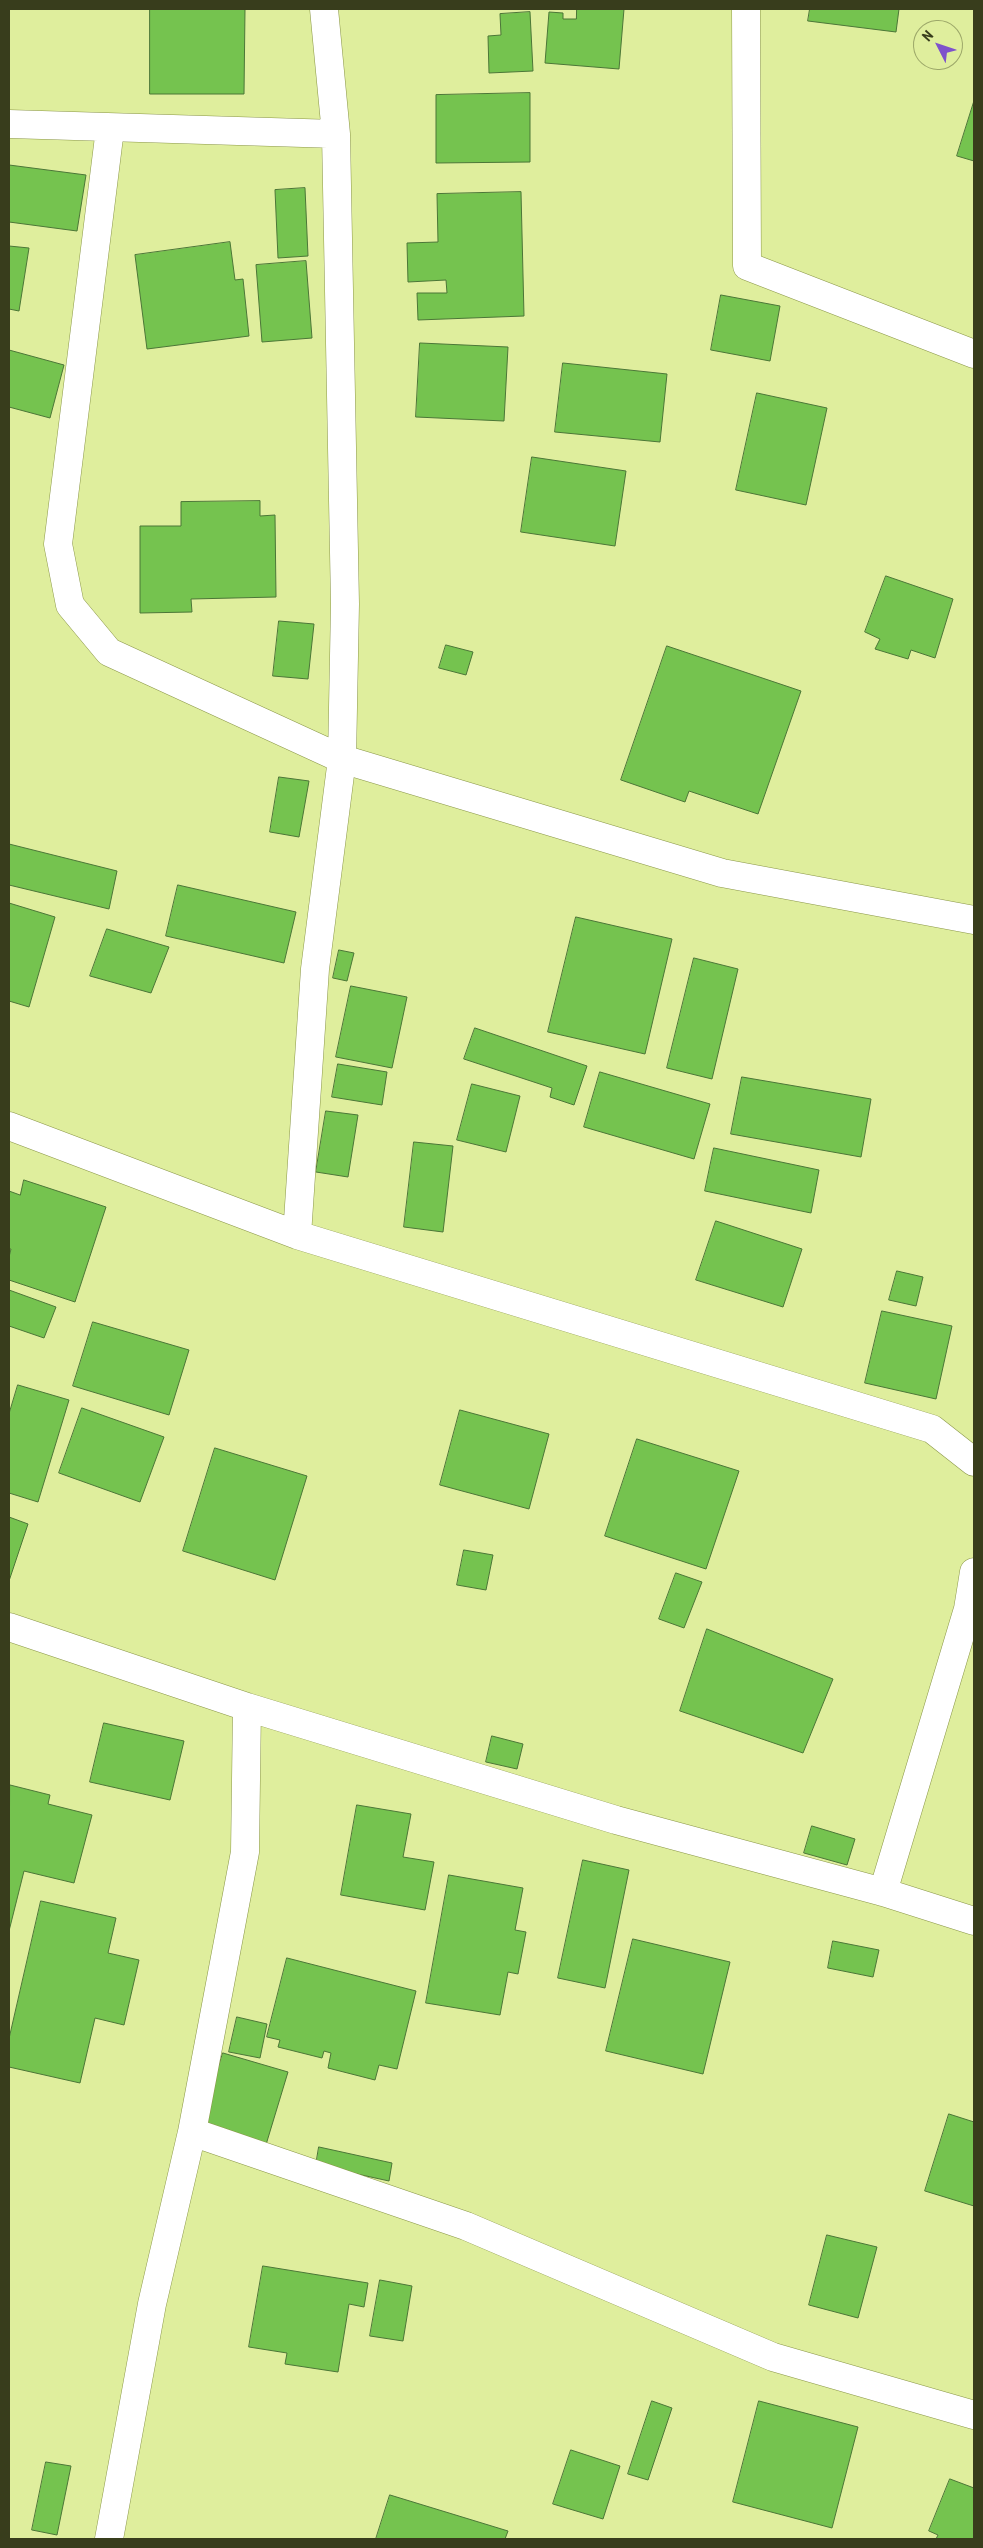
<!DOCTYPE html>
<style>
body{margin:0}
#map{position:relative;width:983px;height:2548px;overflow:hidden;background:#dfee9d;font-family:"Roboto Condensed",sans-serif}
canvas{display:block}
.frame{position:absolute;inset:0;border:10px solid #383d1c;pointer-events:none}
.north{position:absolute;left:913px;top:20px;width:50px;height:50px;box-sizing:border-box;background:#dfee9d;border:1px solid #9ca769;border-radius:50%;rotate:311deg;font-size:14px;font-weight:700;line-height:20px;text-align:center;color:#383d1c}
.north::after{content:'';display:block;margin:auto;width:18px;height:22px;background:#7e52cb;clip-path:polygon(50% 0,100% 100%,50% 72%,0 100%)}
</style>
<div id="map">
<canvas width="983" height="2548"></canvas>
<div class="frame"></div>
<div class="north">N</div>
</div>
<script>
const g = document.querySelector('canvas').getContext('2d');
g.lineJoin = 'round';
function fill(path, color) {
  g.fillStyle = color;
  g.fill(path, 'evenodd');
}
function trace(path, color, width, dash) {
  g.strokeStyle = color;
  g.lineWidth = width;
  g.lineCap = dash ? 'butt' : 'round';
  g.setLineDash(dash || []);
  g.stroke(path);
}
const building = new Path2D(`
 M150,9H245L244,94H150Z
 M577,9H624L619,69L545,63L549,12L563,13V19H576Z
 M810,9H899L896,32L808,21Z
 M530,12L533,71L489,73L488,36L501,35L500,14Z
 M530,93V162L436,163V95Z
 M974,101V161L957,156Z
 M9,165L86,175L77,231L9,222Z
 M305,188L308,256L278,258L275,190Z
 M521,192L524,316L418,320L417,293H447L446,280L408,282L407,243L438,242L437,194Z
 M230,242L235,280L243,279L249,336L147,349L135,255Z
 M9,246L29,248L19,311L9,309Z
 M306,261L312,338L262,342L256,265Z
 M721,295L780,306L770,361L711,350Z
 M420,343L508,347L504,421L416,417Z
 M9,350L64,365L50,418L9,407Z
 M563,363L667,374L660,442L555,432Z
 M757,393L827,408L806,505L736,490Z
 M532,457L626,471L615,546L521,532Z
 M260,501V516L275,515L276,597L191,599L192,612L140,613V526H181V502Z
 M886,576L953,599L935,658L911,650L908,659L875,649L880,639L865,632Z
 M279,621L314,624L308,679L273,676Z
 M446,645L473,652L466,675L439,668Z
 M667,646L801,691L758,814L689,791L685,802L621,780Z
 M279,777L309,781L299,837L270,832Z
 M9,844L117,871L109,909L9,885Z
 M178,885L296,912L284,963L166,936Z
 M9,903L55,917L29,1007L9,1001Z
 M576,917L672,939L645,1054L548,1032Z
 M107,929L169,947L151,993L90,976Z
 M339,950L354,953L347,981L333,978Z
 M694,958L738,969L712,1079L667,1068Z
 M351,986L407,997L392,1068L336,1057Z
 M475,1028L587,1066L574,1105L550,1097L552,1088L464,1059Z
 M338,1064L387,1072L382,1105L332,1097Z
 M600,1072L710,1104L694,1159L584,1127Z
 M742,1077L871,1099L861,1157L731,1134Z
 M472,1084L520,1096L506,1152L457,1140Z
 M326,1111L358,1115L348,1177L316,1172Z
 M414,1142L453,1146L443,1232L404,1227Z
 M714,1148L819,1170L811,1213L705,1191Z
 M24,1180L106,1207L75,1302L9,1280V1257L11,1249H9V1191L20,1195Z
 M716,1221L802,1249L783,1307L696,1280Z
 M897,1271L923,1277L916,1306L889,1300Z
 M9,1290L56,1307L44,1338L9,1326Z
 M882,1311L952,1326L936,1399L865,1383Z
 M93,1322L189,1350L169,1415L73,1386Z
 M18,1385L69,1400L38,1502L9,1493V1414Z
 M82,1408L164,1437L140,1502L59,1473Z
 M460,1410L549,1434L529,1509L440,1485Z
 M637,1439L739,1471L706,1569L605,1536Z
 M215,1448L307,1476L275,1580L183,1551Z
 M9,1517L28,1524L9,1581Z
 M464,1550L493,1555L486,1590L457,1585Z
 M676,1573L702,1582L684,1628L659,1619Z
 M707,1629L833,1679L803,1753L680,1711Z
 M104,1723L184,1741L170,1800L90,1782Z
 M492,1736L523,1744L517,1769L486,1762Z
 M10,1785L50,1795L48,1804L92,1815L74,1883L24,1871L9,1931Z
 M357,1805L411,1814L403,1857L434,1862L425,1910L341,1895Z
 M812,1826L855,1839L847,1865L804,1853Z
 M583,1860L629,1870L605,1988L558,1978Z
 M449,1875L523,1888L515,1930L526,1932L518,1974L508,1972L500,2015L426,2003Z
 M41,1901L116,1918L108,1953L139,1960L124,2025L95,2018L80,2083L9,2067V2039Z
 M633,1939L730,1962L703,2074L606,2051Z
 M833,1941L879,1950L873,1977L828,1968Z
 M287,1958L416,1991L397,2069L379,2065L375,2080L328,2068L331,2053L324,2051L322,2058L278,2047L280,2040L267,2037Z
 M237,2017L267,2024L260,2058L229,2052Z
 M223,2053L288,2072L265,2148L200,2129Z
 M949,2114L974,2122V2206L925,2191Z
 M319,2147L392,2163L389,2181L316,2165Z
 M827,2235L877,2247L858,2318L809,2305Z
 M263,2266L368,2283L364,2307L349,2304L338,2372L285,2364L287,2353L249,2347Z
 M380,2280L412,2286L403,2341L370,2336Z
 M652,2401L672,2408L648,2480L628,2474Z
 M759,2401L858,2427L832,2528L733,2502Z
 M571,2450L620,2466L603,2519L553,2504Z
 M46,2462L71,2466L57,2535L32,2530Z
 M950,2479L974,2488V2539H936L938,2535L929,2531Z
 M390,2495L508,2531L505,2539H376Z`);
fill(building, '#75c34f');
trace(building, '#4b7637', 1);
const minor = new Path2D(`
 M746,9L747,266L974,354
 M9,124L336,134
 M110,129L58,544L70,605L109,652L342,759L722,873L974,920
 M9,1126L297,1235L932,1429L974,1462
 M297,1235L315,969L342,759L345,604L336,134L324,9
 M9,1627L247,1707L245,1852L192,2132L466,2226L773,2357L974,2415
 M247,1707L616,1820L883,1892L974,1921
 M883,1892L968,1609L974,1572
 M109,2539L152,2304L192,2132`);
trace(minor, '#8b9749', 29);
trace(minor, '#fff', 28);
</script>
